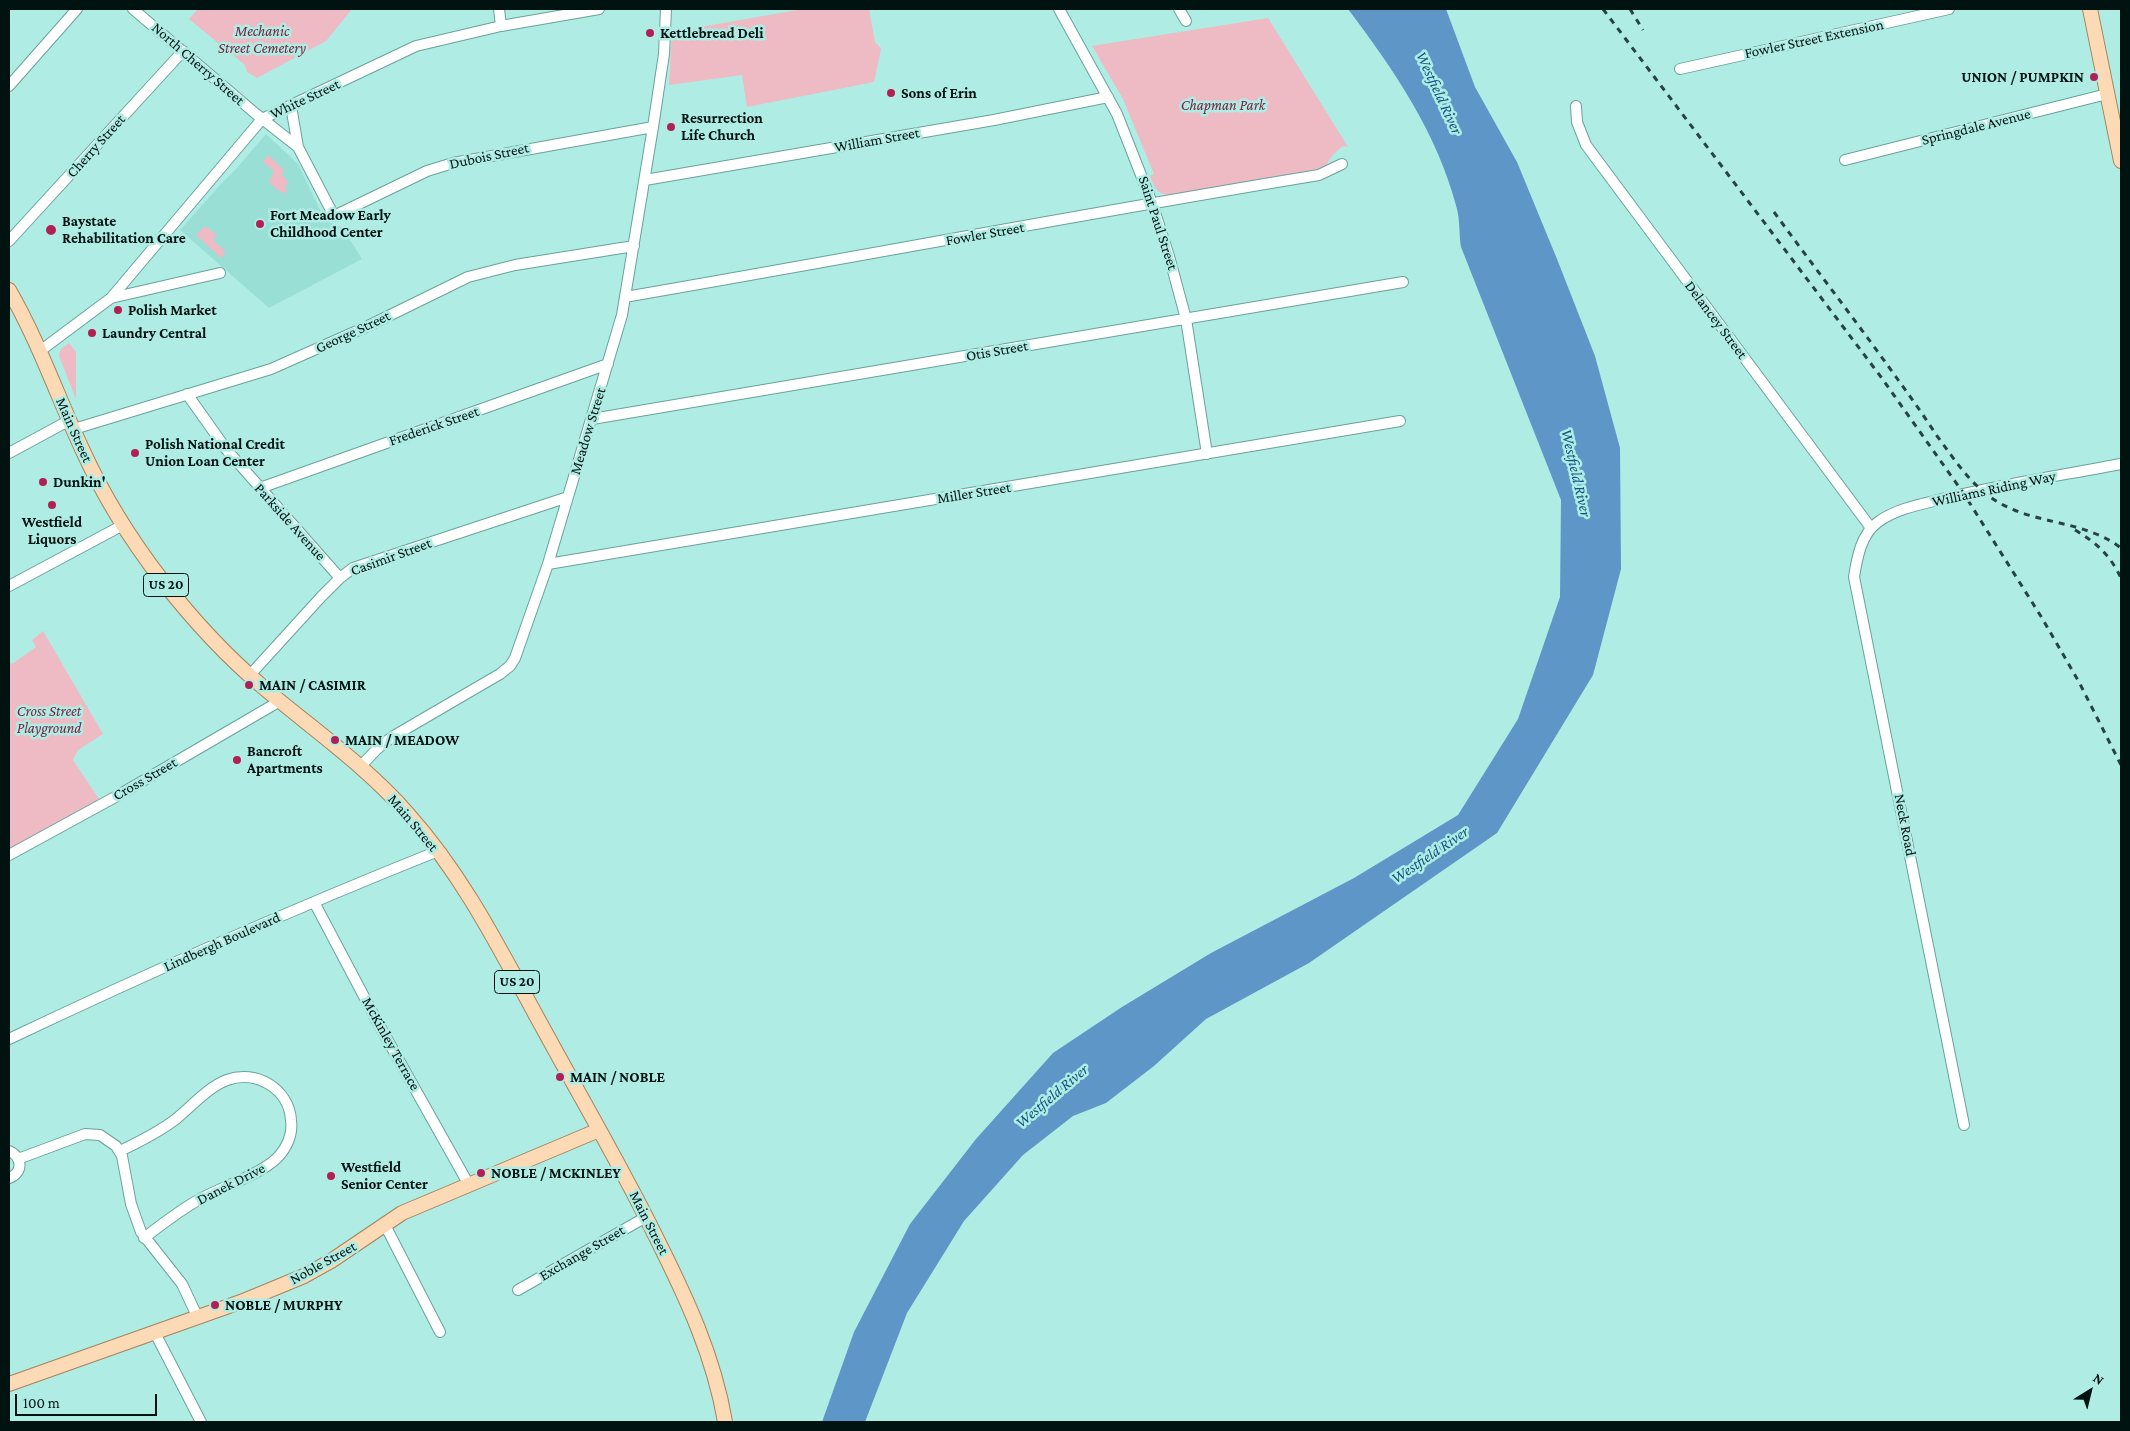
<!DOCTYPE html>
<style>
body{margin:0}
#map{position:relative;width:2130px;height:1431px;overflow:hidden;background:#afece4;font-family:"Crimson Pro",serif}
canvas{display:block}
.frame{position:absolute;inset:0;border:10px solid #001311;pointer-events:none}
.north{position:absolute;left:2065px;top:1366px;width:50px;height:50px;-webkit-text-stroke:4px #afece4;paint-order:stroke;rotate:36deg;font-size:14px;font-weight:700;line-height:20px;text-align:center;color:#001311}
.north::after{content:'';display:block;margin:auto;width:18px;height:22px;background:#001311;clip-path:polygon(50% 0,100% 100%,50% 72%,0 100%)}
.scale{position:absolute;left:15px;top:1394px;width:142px;height:22px;box-sizing:border-box;border:2px solid #001311;border-top:0;padding-left:6px;font-size:15px;line-height:18px;white-space:nowrap;color:#001311;-webkit-text-stroke:4px #afece4;paint-order:stroke}
</style>
<div id="map">
<canvas width="2130" height="1431"></canvas>
<div class="frame"></div>
<div class="north">N</div>
<div class="scale">100 m</div>
</div>
<script>
const g = document.querySelector('canvas').getContext('2d');
g.lineJoin = 'round';
function fill(path, color) {
  g.fillStyle = color;
  g.fill(path, 'evenodd');
}
function trace(path, color, width, dash) {
  g.strokeStyle = color;
  g.lineWidth = width;
  g.lineCap = dash ? 'butt' : 'round';
  g.setLineDash(dash || []);
  g.stroke(path);
}
function write(font, color, halo, rows, align = 'center') {
  g.font = font + ' "Crimson Pro",serif';
  g.lineWidth = 5;
  g.setLineDash([]);
  g.textBaseline = 'middle';
  g.strokeStyle = halo;
  g.fillStyle = color;
  for (const [text, x, y, turn = 0] of rows) {
    g.save();
    g.translate(x, y);
    g.rotate((+turn || 0) * Math.PI / 180);
    g.textAlign = isNaN(turn) ? turn : align;
    if (halo) g.strokeText(text, 0, 0);
    g.fillText(text, 0, 0);
    g.restore();
  }
}
fill(new Path2D(`
 M266,134L298,164L322,214L326,221L342,227L362,259L269,308L180,230L220,185L237,168Z`), '#99dfd6');
fill(new Path2D(`
 M198,9H352L326,41L257,78L247,72L245,65L189,19Z
 M803,9H869L875,42L881,49L874,82L747,107L742,75L669,85L672,32Z
 M1268,18L1348,147L1343,146C1334,153 1328,158 1326,170L1166,195L1159,192L1154,186L1150,176L1154,174L1123,99L1092,46Z
 M268,155L284,170L282,175L288,182L285,188L288,193L280,192L269,182L273,174V170L263,162Z
 M205,226L216,234L214,241L226,252L221,258L196,235Z
 M69,343L76,352V399L59,356L61,349Z
 M43,631L103,734L78,750L73,760L99,799L9,849V661L12,664L36,647L32,640Z`), '#eebac3');
fill(new Path2D(`
 M1348,9H1446L1475,87L1517,162L1557,259L1595,356L1620,448L1621,569L1593,675L1497,833L1309,963L1206,1019L1154,1066L1106,1103L1073,1116L1023,1155L964,1221L907,1313L865,1422H822L854,1332L910,1224L976,1139L1053,1053L1122,1007L1211,953L1354,878L1458,815L1518,719L1560,597L1561,500L1461,247C1459,235 1460,221 1457,209C1438,134 1394,70 1348,9Z`), '#5d96c7');
const minor = new Path2D(`
 M133,9L256,114L298,147L334,216L427,171L453,163L653,127
 M499,9L501,26
 M1059,9L1117,114L1152,203L1169,256L1186,319L1207,454
 M1179,9L1186,21
 M1680,69L1949,9
 M9,86L77,9
 M291,106L298,147
 M1576,106L1577,122L1586,145L1871,528
 M1845,160L2107,94
 M645,180L994,120L1108,97
 M9,241L183,51
 M625,297C857,257 1087,213 1319,175L1342,164
 M111,298L220,273
 M40,351L111,298L262,119L416,46L501,26L599,9
 M187,394L226,449L340,578
 M592,419L1403,282
 M74,429L271,369L368,326L468,277L515,265L634,246
 M9,453L70,420
 M260,488L608,364
 M548,564L1400,421
 M9,586L123,525
 M250,675L321,597L340,578L353,568L568,497
 M360,767L377,749L392,737L500,674L510,666L515,658L548,564L622,315L653,127L664,54L666,9
 M9,855L117,796L280,701
 M314,902L378,1023L469,1185
 M9,1039C150,972 293,909 438,851
 M1964,1125L1854,577C1857,558 1861,534 1878,522C1897,508 1923,504 1946,498C2004,484 2063,475 2121,464
 M9,1151C23,1157 23,1173 9,1178
 M120,1151C139,1142 159,1132 176,1119C192,1106 208,1087 227,1080C256,1069 289,1089 291,1120C293,1134 287,1148 277,1158C261,1174 222,1187 200,1199C180,1210 162,1224 144,1238
 M18,1159L85,1134L100,1135L116,1146L122,1156L131,1204L141,1232L182,1284L198,1318
 M385,1225L440,1332
 M518,1290L646,1217
 M155,1333L201,1422`);
const major = new Path2D(`
 M2090,9L2121,161
 M9,290C39,342 58,398 83,451C104,497 131,540 161,579C192,619 226,656 264,688C313,729 366,766 408,814C468,881 506,962 549,1039C585,1105 623,1170 656,1237C686,1297 714,1356 725,1422
 M9,1384L246,1300L304,1276L331,1261L402,1213L599,1130`);
trace(minor, '#68a39b', 12);
trace(major, '#a4845d', 16);
trace(minor, '#fff', 10);
trace(major, '#fddab6', 14);
trace(new Path2D(`
 M1603,9L1881,377L1964,494L2042,618L2079,682L2121,765
 M1630,9L1643,30
 M1774,212C1814,267 1856,321 1896,377C1910,396 1924,416 1937,436C1953,457 1967,480 1989,496C2029,526 2082,518 2121,548
 M2075,530C2097,543 2110,555 2121,578`), '#274340', 3, [6, 6]);
for (const [x, y, r, color] of [
 [650,33,5,"#b02054"],
 [2094,77,5,"#b02054"],
 [891,93,5,"#b02054"],
 [671,127,5,"#b02054"],
 [260,224,5,"#b02054"],
 [51,230,6,"#b02054"],
 [118,310,5,"#b02054"],
 [92,333,5,"#b02054"],
 [135,453,5,"#b02054"],
 [43,482,5,"#b02054"],
 [52,505,5,"#b02054"],
 [249,685,5,"#b02054"],
 [335,740,5,"#b02054"],
 [237,760,5,"#b02054"],
 [560,1077,5,"#b02054"],
 [481,1173,5,"#b02054"],
 [331,1176,5,"#b02054"],
 [215,1305,5,"#b02054"]
]) {
  const dot = new Path2D();
  dot.arc(x, y, r, 0, 2 * Math.PI);
  g.fillStyle = color;
  g.fill(dot);
  trace(dot, '#afece4', 2);
}
for (const [x, y, w] of [
 [166,585,45],
 [517,982,45]
]) {
  const box = new Path2D();
  box.roundRect(x - w / 2, y - 11.5, w, 23, 4);
  g.fillStyle = '#afece4';
  g.fill(box);
  trace(box, '#001311', 1);
}
write('bold 14px', '#001311', null, [
 ["US 20",166,585],
 ["US 20",517,982]
]);
write('italic 15px', '#7c223e', '#afece4', [
 ["Mechanic",262,31],
 ["Street Cemetery",262,48],
 ["Chapman Park",1223,105],
 ["Cross Street",49,711],
 ["Playground",49,728]
]);
write('bold 15px', '#001311', '#afece4', [
 ["Kettlebread Deli",660,33],
 ["UNION / PUMPKIN",2084,77,"right"],
 ["Sons of Erin",901,93],
 ["Resurrection",681,118],
 ["Life Church",681,135],
 ["Fort Meadow Early",270,215],
 ["Childhood Center",270,232],
 ["Baystate",62,221],
 ["Rehabilitation Care",62,238],
 ["Polish Market",128,310],
 ["Laundry Central",102,333],
 ["Polish National Credit",145,444],
 ["Union Loan Center",145,461],
 ["Dunkin'",53,482],
 ["Westfield",52,522,"center"],
 ["Liquors",52,539,"center"],
 ["MAIN / CASIMIR",259,685],
 ["MAIN / MEADOW",345,740],
 ["Bancroft",247,751],
 ["Apartments",247,768],
 ["MAIN / NOBLE",570,1077],
 ["Westfield",341,1167],
 ["Senior Center",341,1184],
 ["NOBLE / MCKINLEY",491,1173],
 ["NOBLE / MURPHY",225,1305]
], 'left');
write('15px', '#001311', '#afece4', [
 ["Fowler Street Extension",1814,39,-12],
 ["North Cherry Street",198,64,41],
 ["White Street",305,99,-25],
 ["Springdale Avenue",1976,127,-14],
 ["William Street",877,140,-10],
 ["Cherry Street",96,146,-48],
 ["Dubois Street",489,156,-12],
 ["Saint Paul Street",1158,223,72],
 ["Fowler Street",985,234,-10],
 ["Delancey Street",1716,320,53],
 ["George Street",353,332,-25],
 ["Otis Street",997,351,-10],
 ["Frederick Street",434,426,-19],
 ["Main Street",74,430,66],
 ["Meadow Street",588,431,-73],
 ["Williams Riding Way",1994,489,-12],
 ["Miller Street",974,493,-9],
 ["Parkside Avenue",290,522,48],
 ["Casimir Street",391,557,-20],
 ["Cross Street",145,779,-30],
 ["Main Street",413,823,50],
 ["Neck Road",1905,825,79],
 ["Lindbergh Boulevard",222,942,-24],
 ["McKinley Terrace",391,1044,61],
 ["Danek Drive",231,1184,-27],
 ["Main Street",649,1223,63],
 ["Exchange Street",582,1253,-30],
 ["Noble Street",323,1263,-29]
]);
write('italic 16px', '#145484', '#afece4', [
 ["Westfield River",1439,93,65],
 ["Westfield River",1576,473,77],
 ["Westfield River",1430,855,-34],
 ["Westfield River",1052,1096,-40]
]);
</script>
